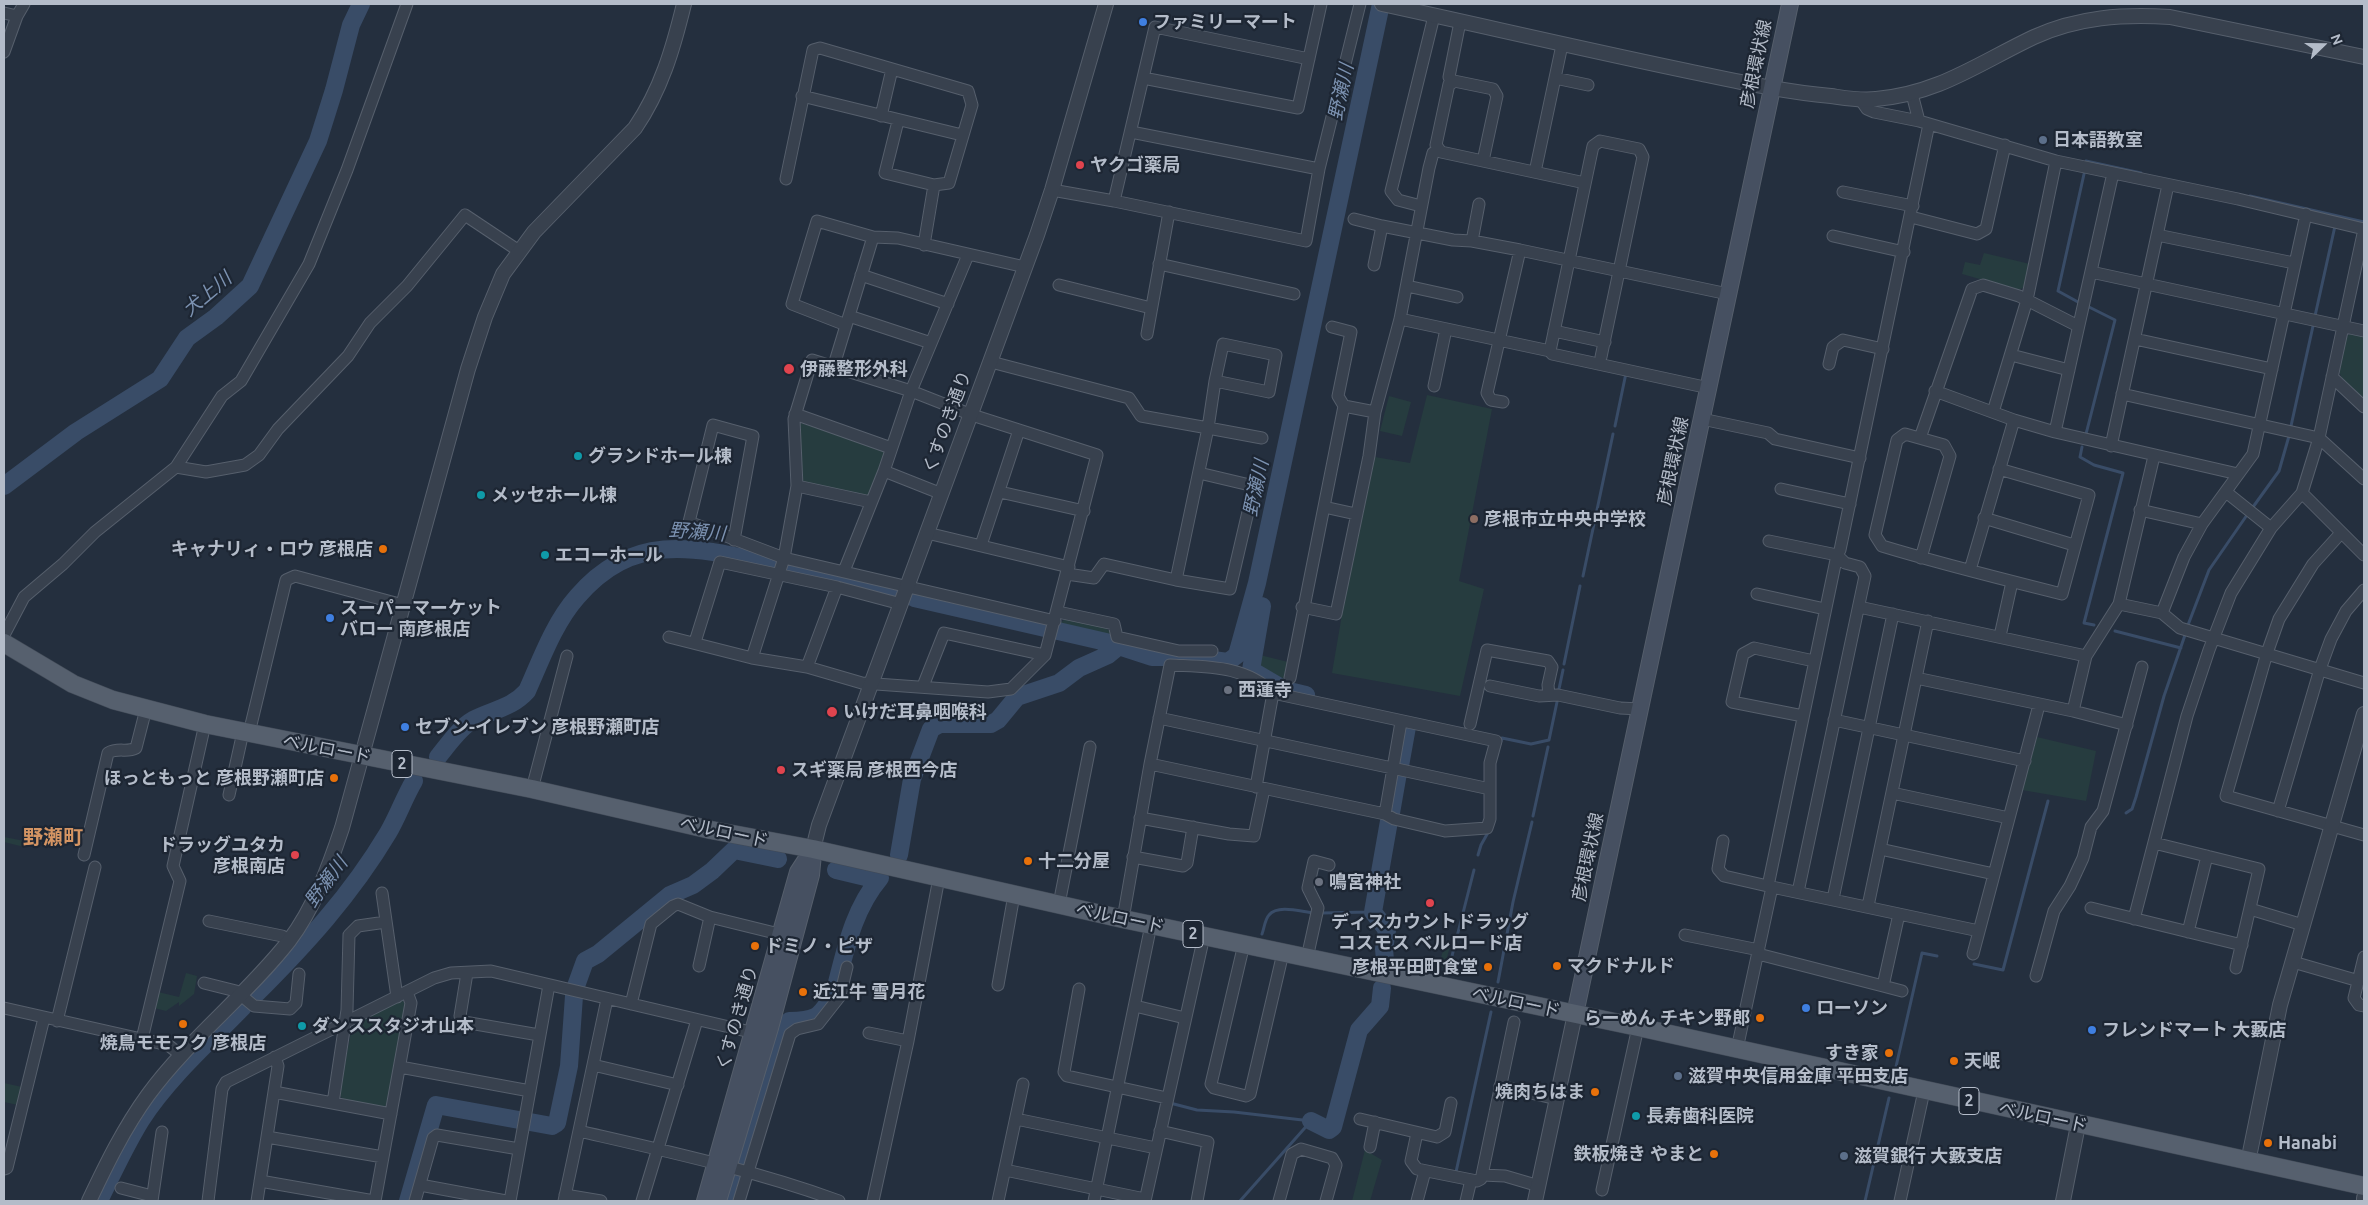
<!DOCTYPE html>
<meta charset="utf-8">
<style>
body{margin:0}
#map{position:relative;width:2368px;height:1205px;overflow:hidden;background:#242f3e;font-family:Ubuntu,sans-serif}
canvas{display:block}
.frame{position:absolute;inset:0;border:5px solid #b4bcc9;pointer-events:none}
.north{position:absolute;left:2298px;top:20px;width:50px;height:50px;-webkit-text-stroke:4px #1d2633;paint-order:stroke;rotate:68deg;font-size:14px;font-weight:700;line-height:20px;text-align:center;color:#b4bcc9}
.north::after{content:'';display:block;margin:auto;width:18px;height:22px;background:#b4bcc9;clip-path:polygon(50% 0,100% 100%,50% 72%,0 100%)}
</style>
<div id="map">
<canvas width="2368" height="1205"></canvas>
<div class="frame"></div>
<div class="north">N</div>
</div>
<script>
const g = document.querySelector('canvas').getContext('2d');
g.lineJoin = 'round';
function fill(path, color) {
  g.fillStyle = color;
  g.fill(path, 'evenodd');
}
function trace(path, color, width, dash) {
  g.strokeStyle = color;
  g.lineWidth = width;
  g.lineCap = dash ? 'butt' : 'round';
  g.setLineDash(dash || []);
  g.stroke(path);
}
function write(font, color, halo, rows, align = 'center') {
  g.font = font + ' Ubuntu,"Noto Sans JP",sans-serif';
  g.lineWidth = 4.5;
  g.setLineDash([]);
  g.textBaseline = 'middle';
  g.strokeStyle = halo;
  g.fillStyle = color;
  for (const [text, x, y, turn = 0] of rows) {
    g.save();
    g.translate(x, y);
    g.rotate((+turn || 0) * Math.PI / 180);
    g.textAlign = isNaN(turn) ? turn : align;
    if (halo) g.strokeText(text, 0, 0);
    g.fillText(text, 0, 0);
    g.restore();
  }
}
fill(new Path2D(`
 M1984,253L2030,264L2025,287L2018,290L1962,274L1965,262L1980,265Z
 M2351,333L2364,336V400C2333,371 2337,378 2346,337Z
 M1427,395L1492,409L1459,581L1484,589L1460,696L1332,673L1369,456L1410,463Z
 M1389,396L1411,402L1402,436L1380,431Z
 M800,423L884,449L885,454L870,493L866,497L805,483L800,478L798,426Z
 M1067,618C1080,621 1111,622 1113,639L1059,627L1060,623Z
 M1256,654L1288,662L1283,683C1270,675 1253,672 1256,654Z
 M2037,737L2096,751L2086,801L2022,790Z
 M4,837L25,841L24,847L4,842Z
 M1445,942L1451,943L1444,968L1439,966Z
 M186,973L197,976L194,994L179,1006V1002L166,1011L154,1008L158,992L179,997Z
 M398,1001H403L406,1004L388,1103L384,1107H379L344,1101L339,1094L352,1027L356,1023Z
 M4,1083L22,1087L18,1105L4,1102Z
 M1365,1150L1382,1160L1370,1201H1352Z`), '#263c3f');
trace(new Path2D(`
 M2086,161L2141,173
 M2250,196L2364,222
 M2078,302L2058,291L2084,174
 M2315,316L2335,226
 M1615,426L1626,373
 M2291,426L2313,326
 M2086,434L2115,320L2089,307
 M2082,447L2080,457L2094,465L2123,473L2084,623L2094,625
 M2253,507L2279,471L2289,436
 M1583,576L1613,434
 M2188,625L2209,570L2247,515
 M2115,631L2181,648
 M1564,664L1580,586
 M1559,689L1563,670
 M1500,744L1502,738L1531,744L1549,740L1557,702
 M2126,813L2132,809L2136,797L2164,696L2185,635
 M1533,816L1548,747
 M1478,855L1481,845L1490,829
 M1322,913L1368,912L1374,909
 M1262,934C1264,929 1265,919 1269,915C1278,904 1302,912 1314,913
 M1452,956L1474,870
 M1974,964L2003,970L2048,801
 M1498,982L1513,902L1532,822
 M1895,1071L1922,953L1937,956
 M1170,1103L1197,1110L1234,1112L1311,1121L1240,1201
 M1456,1172L1491,1012
 M1865,1201L1889,1098`), '#394c67', 3);
trace(new Path2D(`
 M4,486L76,432L160,379L187,338L216,317L250,286L318,141L334,90L351,25L361,4
 M914,598L1106,642L1152,657H1190L1228,662L1237,655L1257,583L1381,4
 M1262,606L1251,670L1285,690L1306,695
 M438,757C448,745 459,728 473,720C492,710 512,708 527,691C541,660 554,623 577,597C635,529 699,548 776,565C815,575 855,584 894,593
 M1400,766L1407,727
 M1391,813L1398,773
 M899,855L912,779L931,729L940,724H991L998,720L1017,697L1059,683L1079,668L1108,655L1119,646
 M836,870L878,880
 M1385,960L1384,949L1387,930L1373,912L1389,821
 M576,986L585,961L598,954L670,895L693,885L712,871L734,850L778,859
 M254,996C305,945 351,895 388,833C398,816 404,798 414,781
 M1311,1121L1329,1130L1333,1127L1359,1030L1380,1006L1382,988
 M530,1122L552,1126L557,1123L569,1066L574,996
 M99,1201C112,1174 125,1146 141,1120C169,1077 208,1043 243,1007
 M408,1201L436,1105L519,1120
 M731,1201L786,1024L789,1021C816,1021 819,1018 834,994C845,953 852,911 880,878`), '#394c67', 18);
const minor = new Path2D(`
 M4,13L17,16
 M4,52L17,16L24,4
 M1143,78L1298,108L1321,4
 M1555,78L1588,85
 M1452,83L1449,77L1460,22
 M1912,94L1919,121L2056,161L2238,199L2364,229
 M802,96L962,135
 M1860,99L1867,109L1874,112L1919,121
 M881,116L892,69
 M898,121L885,173L934,185
 M1131,132L1319,169L1360,4
 M1483,161L1497,96L1493,89L1454,81L1449,84L1436,145L1441,152L1585,183
 M1535,172L1562,45
 M786,179L813,50L820,48L968,91L972,105L949,183L934,185L924,245
 M1052,190L1114,201L1306,241L1319,169
 M1843,192L1913,206
 M1114,201L1155,27L1309,59
 M1421,206L1398,200L1391,191L1434,16
 M1911,217L1977,234L1986,229L2005,145
 M1354,219L1382,226
 M2157,235L2294,263
 M1833,236L1904,252
 M1472,241L1479,204
 M1159,264L1294,294
 M1374,265L1382,226L1453,240L1472,241L1520,250L1728,294
 M2091,272L2364,331
 M861,275L948,304
 M1059,285L1151,308
 M1407,286L1457,297
 M849,316L931,343
 M1400,319L1550,351L1552,354L1709,388
 M846,325L792,304L817,221L873,237
 M1554,331L1605,342
 M1147,334L1169,212
 M2135,339L2272,369
 M1550,351L1593,146L1600,141L1639,149L1643,157L1601,357
 M2011,355L2069,370
 M991,362L1129,398L1141,416L1208,428L1176,580L1104,564L1094,578L1067,574
 M1829,364L1833,347L1843,340L1883,349
 M834,365L873,237L898,238L1025,267
 M2332,377L2364,407
 M1215,381L1223,344L1276,355L1269,392L1215,381L1208,428L1262,438
 M1434,386L1446,329
 M1935,391L2014,420L2055,432L2238,474
 M2122,394L2319,438L2364,479
 M1503,402L1491,400L1487,393L1520,250
 M1344,406L1375,412
 M1993,412L2027,300L2056,161
 M795,414L891,448
 M1702,419L1768,433L1775,439L1860,458
 M2055,432L2113,173
 M1920,438L1972,289L1983,285L2019,296L2078,326
 M2111,446L2168,185
 M176,467L206,472L245,465L259,455L278,429L348,356L370,323L407,286L465,215L519,251
 M884,471L942,494
 M797,486L871,502
 M1781,489L1850,504
 M1000,492L1084,511
 M2226,492L2271,528
 M2302,493L2364,555
 M1324,507L1356,514
 M2140,510L2202,524
 M1984,518L2074,545
 M927,533L1069,567
 M2341,533L2313,564L2279,619L2267,653L2226,796L2364,835
 M734,540L753,436L713,425L689,522L784,558L1055,621
 M1769,541L1837,555L1845,563L1860,567L1865,576L1798,892
 M981,545L1019,430
 M1921,558L1950,456L1944,445L1905,434L1897,440L1875,535L1882,546C1941,564 2002,579 2062,594L2089,495L1999,469
 M1970,570L2014,420
 M844,571L884,471L911,391L968,255
 M1176,580L1230,589L1254,486L1199,473
 M1757,594L1825,609
 M2119,604L2162,613L2180,628L2364,683
 M1302,607L1336,614L1369,456L1375,412L1400,319L1429,168L1433,153L1439,149
 M1859,607L2086,656
 M1058,612L1114,624L1117,637L1179,651H1212
 M2162,613L2184,557L2202,524L2253,454L2306,214
 M4,635L24,597L63,564L95,532L176,467L222,396L241,381L309,264L347,170L407,4
 M2000,636L2012,582
 M669,637L752,658L807,667L862,683L988,692L1011,689L1045,655L1097,455L972,415L911,391L812,360L794,419L797,486L784,558L752,658
 M695,642L720,562L837,587L901,604
 M807,667L837,587
 M1290,678L1344,406L1338,396L1351,332L1332,327
 M1916,678L2073,711L2127,725
 M923,686L944,633L1045,655
 M1490,686L1539,696L1558,695L1620,708L1640,709
 M2073,711L2086,656L2119,604L2154,456
 M1803,716L1732,702L1743,654L1754,648L1814,661
 M1159,718L1490,789
 M1834,720L2025,761
 M1470,724L1487,650L1548,661L1552,667L1548,685L1549,695
 M249,733L286,580L295,576L403,605
 M1256,787L1273,693
 M532,789L567,656
 M1892,793L2009,818
 M229,795L243,732
 M2278,811L2320,669L2331,639L2346,611L2364,590
 M1385,814L1401,722
 M1140,818L1229,834L1254,836L1264,789
 M1723,841L1718,869L1724,876L1772,887
 M2154,843L2259,869L2236,968
 M1880,849L1994,874
 M84,855L108,753C118,747 127,753 136,748L146,709
 M1133,857L1183,866L1187,863L1193,827
 M1768,886L1837,555L1840,550L1929,124
 M382,893L397,997
 M1833,899L1893,614
 M1059,904L1090,747
 M1868,906L1928,621
 M2091,908L2242,945
 M2250,909L2303,925
 M1123,919L1150,764L1170,665C1207,667 1245,665 1273,693L1496,741L1490,763V819L1487,828L1445,831L1394,819L1385,814L1150,764
 M2134,919L2187,716L2209,650L2231,593L2271,528L2302,493L2319,438L2364,229
 M209,921L282,936L289,940
 M2188,932L2207,856
 M1685,935L1759,950
 M1244,944L1211,1084L1214,1088L1246,1096L1250,1094L1283,953
 M1758,954L1883,986L1899,914
 M1973,954L2039,705
 M2364,957L2354,998L2359,1005L2364,1006
 M1307,958L1318,908L1308,888L1314,861L1329,865
 M2293,962L2359,981
 M699,966L710,917
 M467,973L460,1016L464,1022L539,1035
 M2036,976L2054,911L2070,886L2083,858L2091,827L2103,811L2142,667
 M204,983L236,991L254,1006L290,1009L296,1003L299,974
 M998,985L1014,895
 M1883,986L1902,991
 M1079,989L1064,1072L1067,1076L1167,1098
 M631,1004L651,924L673,906L678,904L710,917L787,936
 M1135,1006L1185,1018
 M4,1008L168,1045L181,1055
 M57,1021L95,867
 M869,1033L908,1041
 M142,1039L180,881L173,866L205,724
 M1737,1049L1772,887L1979,931
 M593,1065L678,1085
 M400,1067L530,1091
 M1500,1086L1557,1099
 M274,1092L391,1114
 M333,1103L347,1010L349,935L358,926L386,922
 M1016,1119L1156,1148
 M1360,1119L1437,1137L1445,1132L1451,1103
 M579,1131C666,1151 754,1170 839,1201
 M1160,1131L1208,1142L1197,1201
 M1417,1133L1411,1161L1417,1169L1477,1181L1481,1179L1482,1175L1505,1176L1539,1186
 M267,1137L383,1157
 M1370,1147L1375,1122
 M4,1169L7,1168L44,1018
 M1005,1170L1145,1199
 M1482,1175L1514,1022
 M260,1181L374,1201
 M420,1185L506,1201
 M121,1188L152,1196
 M1602,1190L1638,1027
 M565,1195L601,1201
 M152,1201L162,1132
 M208,1201L222,1089L226,1082L434,978L451,973L491,971L759,1034
 M257,1201L278,1066L275,1057
 M375,1201L411,1003L407,992
 M415,1201L433,1138L437,1135L519,1149
 M510,1201L549,985
 M564,1201L607,999
 M642,1201L697,1020
 M739,1201L790,1034L797,1029L818,1024L840,996L847,967
 M873,1201L908,1041L939,878
 M998,1201L1023,1084
 M1094,1201L1151,925
 M1145,1201L1204,936
 M1279,1201L1292,1154L1301,1149L1332,1158L1336,1165L1326,1201
 M1417,1201L1425,1171
 M1466,1201L1471,1180
 M1900,1201L1924,1091`);
const tertiary = new Path2D(`
 M1382,4C1488,27 1595,52 1702,74C1745,83 1787,92 1831,96C1845,98 1861,101 1876,99C1938,94 1979,63 2034,37C2078,17 2123,14 2170,17L2364,57
 M813,849L819,825L1037,235L1052,190L1106,4
 M2248,1162L2280,1005L2364,714
 M89,1201C106,1165 124,1128 148,1095C189,1039 246,996 289,941C314,908 329,867 342,828L468,369L485,317L503,274L534,232L635,128C661,90 673,49 684,4
 M1535,1201L1575,1014
 M2063,1201L2078,1125
 M2364,1201V1198`);
const secondary = new Path2D(`
 M1575,1014L1790,4
 M705,1201L798,872L813,849
 M718,1201L770,1028L811,875L813,854`);
const primary = new Path2D(`
 M4,643L73,684L113,700L205,724L532,789L711,830L813,849L1123,919L1638,1027L2364,1186`);
trace(minor, '#565f6c', 13);
trace(tertiary, '#565f6c', 16);
trace(secondary, '#565f6c', 18);
trace(primary, '#414a57', 19);
trace(minor, '#38414e', 11);
trace(tertiary, '#38414e', 14);
trace(secondary, '#465061', 16);
trace(primary, '#56606e', 18);
for (const [x, y, r, color] of [
 [1143,22,5,"#3f7fe0"],
 [2043,140,5,"#5c6f8a"],
 [1080,165,5,"#e0444e"],
 [789,369,6,"#e0444e"],
 [578,456,5,"#0f9aa8"],
 [481,495,5,"#0f9aa8"],
 [1474,519,5,"#8d6e63"],
 [383,549,5,"#e8710a"],
 [545,555,5,"#0f9aa8"],
 [330,618,5,"#3f7fe0"],
 [1228,690,5,"#6b7280"],
 [832,712,6,"#e0444e"],
 [405,727,5,"#3f7fe0"],
 [781,770,5,"#e0444e"],
 [334,778,5,"#e8710a"],
 [295,855,5,"#e0444e"],
 [1028,861,5,"#e8710a"],
 [1319,882,5,"#6b7280"],
 [1430,903,5,"#e0444e"],
 [755,946,5,"#e8710a"],
 [1557,966,5,"#e8710a"],
 [1488,967,5,"#e8710a"],
 [803,992,5,"#e8710a"],
 [1806,1008,5,"#3f7fe0"],
 [1760,1018,5,"#e8710a"],
 [183,1024,5,"#e8710a"],
 [302,1026,5,"#0f9aa8"],
 [2092,1030,5,"#3f7fe0"],
 [1889,1053,5,"#e8710a"],
 [1954,1061,5,"#e8710a"],
 [1678,1076,5,"#5c6f8a"],
 [1595,1092,5,"#e8710a"],
 [1636,1116,5,"#0f9aa8"],
 [2268,1143,5,"#e8710a"],
 [1714,1154,5,"#e8710a"],
 [1844,1156,5,"#5c6f8a"]
]) {
  const dot = new Path2D();
  dot.arc(x, y, r, 0, 2 * Math.PI);
  g.fillStyle = color;
  g.fill(dot);
  trace(dot, '#1d2633', 2);
}
for (const [x, y, w] of [
 [402,764,20],
 [1193,934,20],
 [1969,1101,20]
]) {
  const box = new Path2D();
  box.roundRect(x - w / 2, y - 13.5, w, 27, 4);
  g.fillStyle = '#1d2633';
  g.fill(box);
  trace(box, '#b4bcc9', 1);
}
write('bold 16px', '#b4bcc9', null, [
 ["2",402,764],
 ["2",1193,934],
 ["2",1969,1101]
]);
write('bold 18px', '#b4bcc9', '#1d2633', [
 ["ファミリーマート",1153,22],
 ["日本語教室",2053,140],
 ["ヤクゴ薬局",1090,165],
 ["伊藤整形外科",800,369],
 ["グランドホール棟",588,456],
 ["メッセホール棟",491,495],
 ["彦根市立中央中学校",1484,519],
 ["キャナリィ・ロウ 彦根店",373,549,"right"],
 ["エコーホール",555,555],
 ["スーパーマーケット",340,608],
 ["バロー 南彦根店",340,629],
 ["西蓮寺",1238,690],
 ["いけだ耳鼻咽喉科",843,712],
 ["セブン-イレブン 彦根野瀬町店",415,727],
 ["スギ薬局 彦根西今店",791,770],
 ["ほっともっと 彦根野瀬町店",324,778,"right"],
 ["ドラッグユタカ",285,845,"right"],
 ["彦根南店",285,866,"right"],
 ["十二分屋",1038,861],
 ["鳴宮神社",1329,882],
 ["ディスカウントドラッグ",1430,922,"center"],
 ["コスモス ベルロード店",1430,943,"center"],
 ["ドミノ・ピザ",765,946],
 ["マクドナルド",1567,966],
 ["彦根平田町食堂",1478,967,"right"],
 ["近江牛 雪月花",813,992],
 ["ローソン",1816,1008],
 ["らーめん チキン野郎",1750,1018,"right"],
 ["ダンススタジオ山本",312,1026],
 ["フレンドマート 大藪店",2102,1030],
 ["焼鳥モモフク 彦根店",183,1043,"center"],
 ["すき家",1879,1053,"right"],
 ["天岷",1964,1061],
 ["滋賀中央信用金庫 平田支店",1688,1076],
 ["焼肉ちはま",1585,1092,"right"],
 ["長寿歯科医院",1646,1116],
 ["Hanabi",2278,1143],
 ["鉄板焼き やまと",1704,1154,"right"],
 ["滋賀銀行 大藪支店",1854,1156]
], 'left');
write('18px', '#b4bcc9', '#1d2633', [
 ["彦根環状線",1756,64,-78],
 ["くすのき通り",947,422,-70],
 ["彦根環状線",1673,461,-78],
 ["ベルロード",327,749,11],
 ["ベルロード",724,832,12],
 ["彦根環状線",1588,857,-78],
 ["ベルロード",1120,918,12],
 ["ベルロード",1516,1002,12],
 ["くすのき通り",737,1018,-74],
 ["ベルロード",2043,1117,12]
]);
write('italic 19px', '#7c92b1', '#1d2633', [
 ["野瀬川",1341,92,-78],
 ["犬上川",207,294,-40],
 ["野瀬川",1256,488,-78],
 ["野瀬川",697,532,4],
 ["野瀬川",326,882,-53]
]);
write('bold 20px', '#d59563', '#1d2633', [
 ["野瀬町",53,837]
]);
</script>
